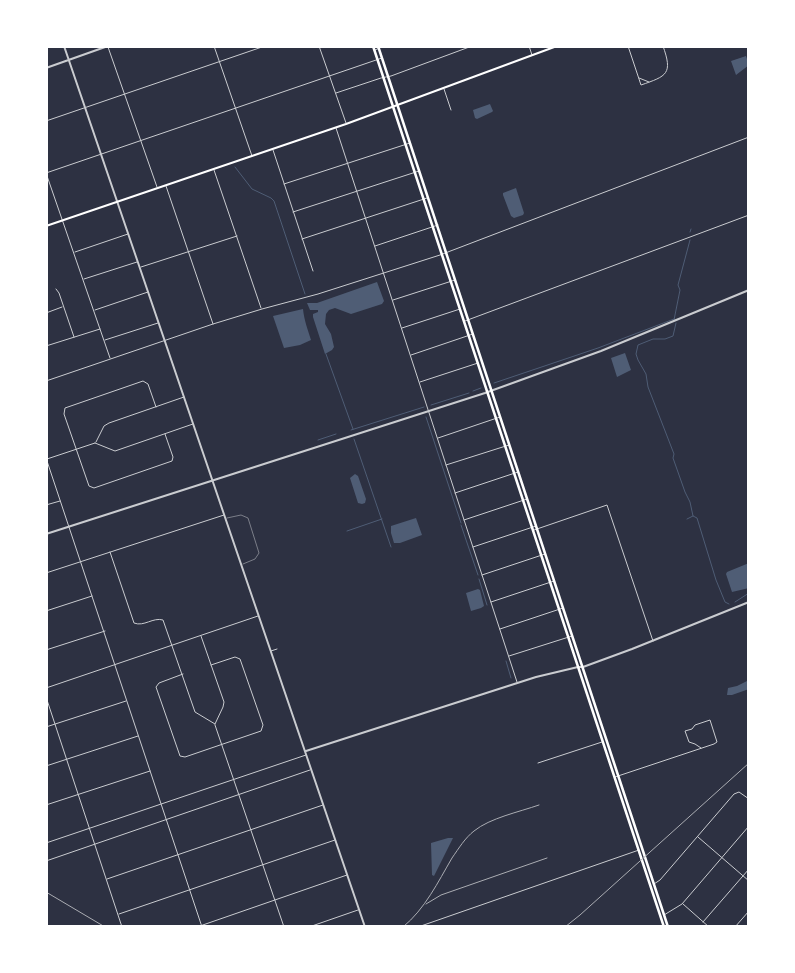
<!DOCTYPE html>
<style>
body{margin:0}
#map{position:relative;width:795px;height:973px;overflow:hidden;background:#2d3142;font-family:"Playfair Display",serif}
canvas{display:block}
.frame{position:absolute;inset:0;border:48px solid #fff;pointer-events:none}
</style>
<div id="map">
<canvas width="795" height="973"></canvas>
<div class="frame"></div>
</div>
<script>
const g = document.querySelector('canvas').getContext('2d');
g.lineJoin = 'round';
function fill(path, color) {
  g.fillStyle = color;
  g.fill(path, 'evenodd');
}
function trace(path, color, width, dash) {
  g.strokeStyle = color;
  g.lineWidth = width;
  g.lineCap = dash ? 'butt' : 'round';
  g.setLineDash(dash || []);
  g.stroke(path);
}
fill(new Path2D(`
 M746,56L749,65L736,75L731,61Z
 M490,104L493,111L492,112L477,119L475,118L473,110Z
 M516,188L524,213L523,215L514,218L511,216L503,195V193Z
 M377,282L384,301L382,304L351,314L335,308L329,310L326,314L325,324L331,334L334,347L332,350L325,354L313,317V314L318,312V310H310L307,303H317Z
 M303,309C304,320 308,330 311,340L300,345L284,348L273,316Z
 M625,353L631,370L617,377L611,358Z
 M355,474L358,476L366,499L365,503L362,504L358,503L350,478Z
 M416,518L422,535L400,543H394L391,533V526Z
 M749,563V588L732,592L726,574L727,572Z
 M478,589L480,590L484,606L481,608L471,611L466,593Z
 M749,680V689L732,695H727L728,688L737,686Z
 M448,838H453L434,876L432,875L431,843Z`), '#4f5d75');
trace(new Path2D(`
 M235,167L252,189L271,198L274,201L305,294
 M690,232L691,229
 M674,320L680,290L678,285L690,240
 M676,323L673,336L665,339H653L638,345L636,354L638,360L646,374L648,387L674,454L673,458L685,492L690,502L693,516L697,518L716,580L725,602L729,604
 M326,354L353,429
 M494,383L598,348L674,319
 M473,391L481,388
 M431,405L469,393
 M426,417L461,523
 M351,430L424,407
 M354,439L391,547
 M318,440L336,434
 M687,519L693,516
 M461,525L478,575
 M347,531L382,519
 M479,579L487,605
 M735,602L749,593
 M506,661L511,678`), '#4f5d75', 1);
trace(new Path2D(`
 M227,518L241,515L248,518L259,553L255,559L243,564`), '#caccd0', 0.5);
trace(new Path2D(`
 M214,46L252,156
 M319,46L346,123
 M529,46L532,55
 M628,46L641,85C667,76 673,74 663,46
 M108,47L157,187
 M375,50L384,46
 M639,78L649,82
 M444,89L451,110
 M336,93L381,78L391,76L472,46
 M46,121L265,46
 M336,128L517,682
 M273,150L313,271
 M214,170L261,308
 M46,173L382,58
 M46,173L110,358
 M284,184L410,143
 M166,186L213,324
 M293,212L419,171
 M302,239L427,198
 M375,246L438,225
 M75,252L128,234
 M141,267L237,236
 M84,279L137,262
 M56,289L59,293L74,337
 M393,300L455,280
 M95,310L148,292
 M46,313L62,307
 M465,321L749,215
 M402,328L460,309
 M105,340L158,323
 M46,346L100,329
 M411,355L473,334
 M46,381L213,324L262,309L318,294L440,255L749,137
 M420,382L478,363
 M156,407L148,384L143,381L65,408L64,414L89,486L94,488L172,461L173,457L165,434
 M438,438L500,417
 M96,442L104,426L109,423L184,397
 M95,443L115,451L193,424
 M46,458L202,927
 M47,459L95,443
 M446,465L509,445
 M455,493L518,472
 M46,505L60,501
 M464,520L527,499
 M534,530L607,505L653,641
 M473,547L536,526
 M110,552L134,623C144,627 153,617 163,620L195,712L215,724
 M46,573L224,515
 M482,575L545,554
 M491,602L554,581
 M46,611L92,596
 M500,629L563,608
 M201,636L224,702L223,707L215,724
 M46,650L105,631
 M271,651L277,649
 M509,656L572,636
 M183,674L159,683L156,687L180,756L185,757L261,731L263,725L240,659L235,657L211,665
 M46,688L258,616
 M46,697L122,927
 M215,725L284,927
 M46,727L126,701
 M538,763L602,742
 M46,766L138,736
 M615,777L714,744L717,742L710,720L695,725L692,729L685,731L689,742L695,744L701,748
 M46,805L150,771
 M698,837L749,881
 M46,843L306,755
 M46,861L310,770
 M107,879L323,805
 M654,884L660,880L734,794L739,792L749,799
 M683,904L709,927
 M119,914L335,840
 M664,915L682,904L749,826
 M703,922L749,869
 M197,927L347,875
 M309,927L358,910
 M418,927L639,850
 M735,927L749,911`), '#caccd0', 1);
trace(new Path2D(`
 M64,46L365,927
 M46,68L108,46
 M46,534L485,393L601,351L749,290
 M306,751L536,677L578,667H583L632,649L749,602`), '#caccd0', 2);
trace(new Path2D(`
 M46,226L346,124L557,46`), '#fff', 2);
trace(new Path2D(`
 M373,46L664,927
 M378,46L668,927`), '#fff', 2.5);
trace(new Path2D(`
 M46,892L105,927
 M426,904L441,895L547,858
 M403,927C425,909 438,882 452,858C459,848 465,838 474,831C490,818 519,812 539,805
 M565,927L580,915L749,763`), '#abadb3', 1);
</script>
